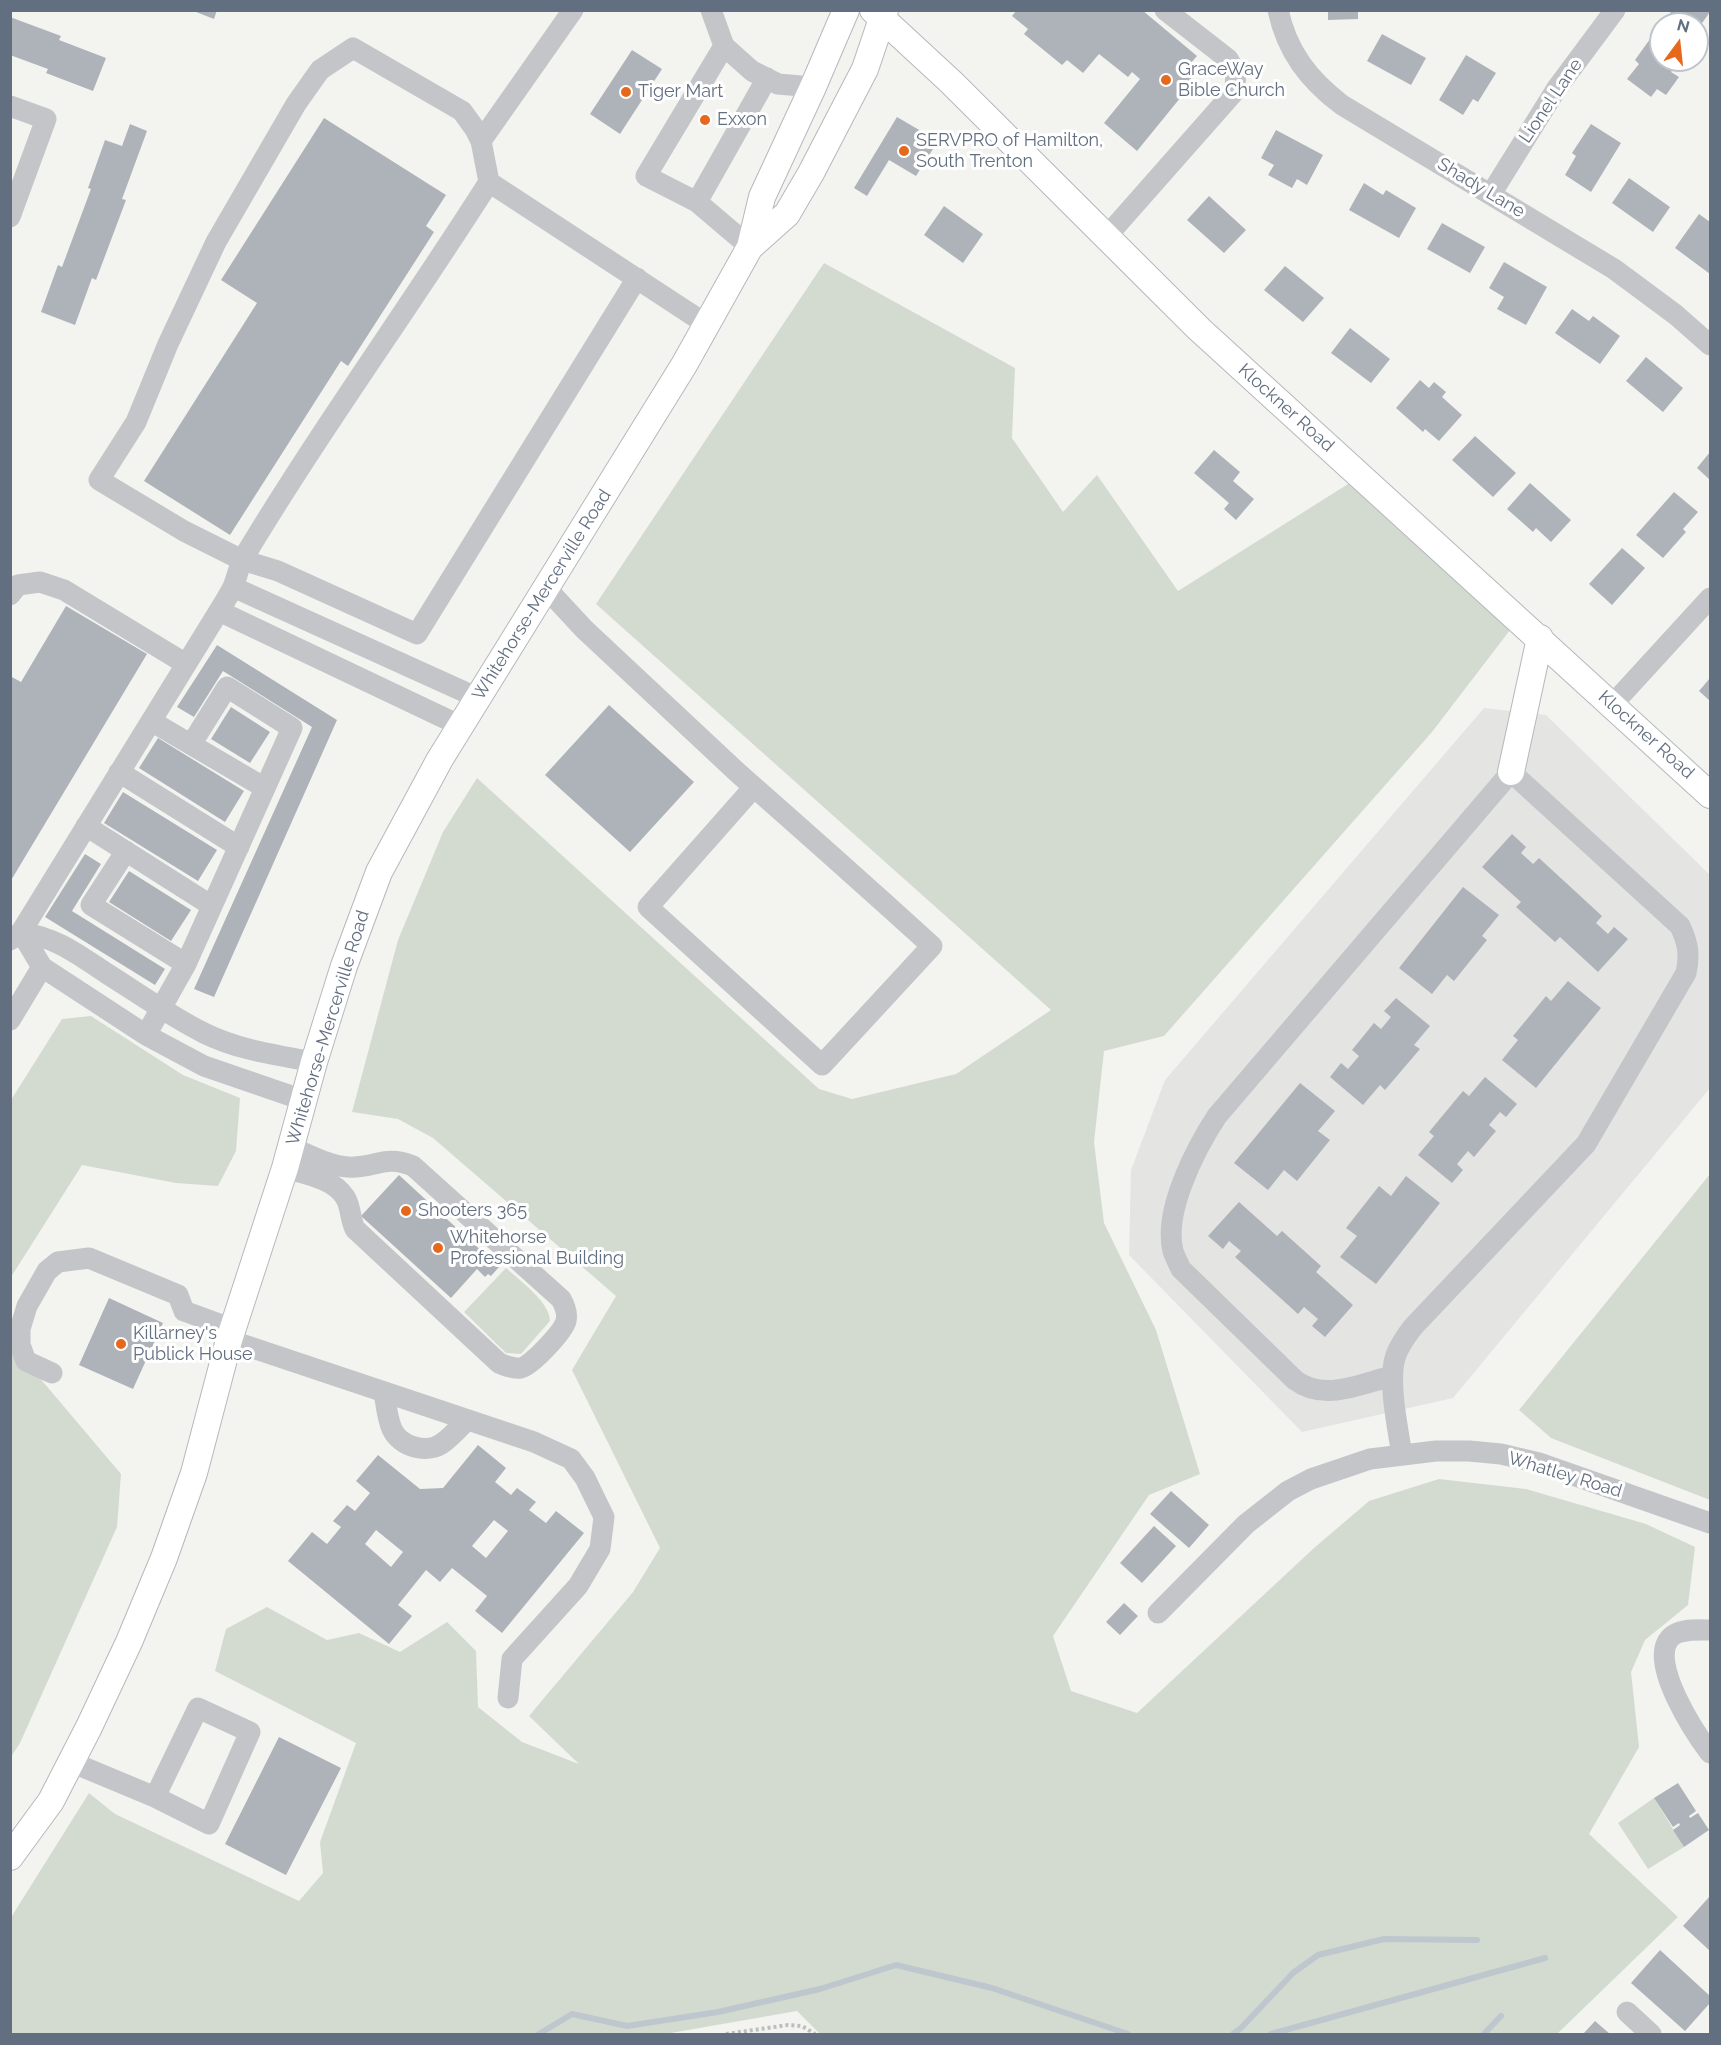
<!DOCTYPE html>
<style>
body{margin:0}
#map{position:relative;width:1721px;height:2045px;overflow:hidden;background:#f3f4ef;font-family:Raleway,sans-serif}
canvas{display:block}
.frame{position:absolute;inset:0;border:12px solid #626f81;pointer-events:none}
.north{position:absolute;left:1649px;top:12px;width:60px;height:60px;box-sizing:border-box;background:#fff;border:2px solid #c0c5cd;border-radius:50%;rotate:15deg;font-size:16px;font-weight:700;line-height:24px;text-align:center;color:#626f81}
.north::after{content:'';display:block;margin:auto;width:21px;height:27px;background:#e6681d;clip-path:polygon(50% 0,100% 100%,50% 72%,0 100%)}
</style>
<div id="map">
<canvas width="1721" height="2045"></canvas>
<div class="frame"></div>
<div class="north">N</div>
</div>
<script>
const g = document.querySelector('canvas').getContext('2d');
g.lineJoin = 'round';
function fill(path, color) {
  g.fillStyle = color;
  g.fill(path, 'evenodd');
}
function trace(path, color, width, dash) {
  g.strokeStyle = color;
  g.lineWidth = width;
  g.lineCap = dash ? 'butt' : 'round';
  g.setLineDash(dash || []);
  g.stroke(path);
}
function write(font, color, halo, rows, align = 'center') {
  g.font = font + ' Raleway,sans-serif';
  g.lineWidth = 6;
  g.setLineDash([]);
  g.textBaseline = 'middle';
  g.strokeStyle = halo;
  g.fillStyle = color;
  for (const [text, x, y, turn = 0] of rows) {
    g.save();
    g.translate(x, y);
    g.rotate((+turn || 0) * Math.PI / 180);
    g.textAlign = isNaN(turn) ? turn : align;
    if (halo) g.strokeText(text, 0, 0);
    g.fillText(text, 0, 0);
    g.restore();
  }
}
fill(new Path2D(`
 M1484,708L1546,715L1710,875V1088L1453,1398L1302,1432L1129,1255L1131,1170L1165,1080Z`), '#e4e4e3');
fill(new Path2D(`
 M824,263L1015,368L1012,438L1063,512L1097,475L1178,591L1364,474L1520,617L1432,732L1164,1036L1104,1051L1094,1142L1104,1223L1156,1330L1200,1474L1149,1495L1053,1636L1071,1691L1137,1713L1314,1548L1369,1501L1439,1479L1526,1489L1646,1524L1695,1547L1688,1605L1645,1640L1631,1672L1639,1747L1589,1834L1678,1917L1557,2034H820L797,2011L665,2034H11L10,1919L89,1793L115,1814L299,1901L323,1873L320,1842L356,1743L215,1671L226,1629L267,1607L327,1640L359,1633L400,1652L447,1622L476,1651L478,1707L522,1742L579,1764L529,1716L633,1592L660,1548L572,1370L616,1296L433,1138L398,1119L352,1112L398,940L443,832L477,778L819,1089L852,1099L956,1074L1051,1010L596,604Z
 M91,1016L183,1075L240,1098L236,1151L218,1186L176,1183L82,1165L11,1277V1100L62,1019Z
 M1710,1174V1500L1551,1438L1519,1410Z
 M506,1268C520,1281 550,1302 550,1321L521,1354L506,1353L464,1312Z
 M11,1344L121,1474L117,1527L20,1743L11,1757Z
 M1654,1798L1684,1847L1648,1869L1618,1823Z`), '#d3dbd0');
trace(new Path2D(`
 M539,2034L572,2014L627,2026L718,2012L820,1989L896,1965L992,1988L1128,2034
 M1233,2034L1241,2028L1293,1973L1318,1955L1384,1939L1477,1940
 M1271,2034L1545,1958
 M1484,2034L1501,2016`), '#bec7cd', 6);
fill(new Path2D(`
 M197,10H217L214,19L196,12Z
 M1017,10H1142L1197,56L1183,72L1194,81L1137,151L1104,123L1140,79L1132,72L1128,77L1099,54L1083,73L1067,60L1062,65L1024,34L1028,29L1012,16Z
 M1328,10H1358V19L1328,20Z
 M1672,10H1710V12L1697,30V24H1681L1669,15Z
 M10,17L61,36L59,40L106,58L93,91L46,73L48,69L10,55Z
 M1655,32L1661,36V60H1680L1671,72L1679,77L1666,95L1657,89L1651,97L1627,79L1639,64L1635,60Z
 M1382,34L1426,58L1411,85L1367,61Z
 M632,50L662,69L620,134L590,114Z
 M1466,55L1496,73L1478,102L1473,99L1463,115L1439,100Z
 M897,117L938,141L916,176L889,160L867,196L854,188Z
 M324,118L446,195L426,226L434,232L348,366L341,361L230,535L144,481L257,303L221,280Z
 M130,124L147,131L122,199L126,200L96,280L92,278L75,325L41,312L58,265L62,267L91,189L88,188L105,140L122,146Z
 M1591,124L1621,143L1591,192L1565,175L1576,156L1572,153Z
 M1276,130L1323,155L1307,185L1297,179L1292,188L1268,175L1274,165L1261,158Z
 M1629,178L1670,207L1653,232L1612,203Z
 M1364,183L1383,195L1386,190L1416,208L1399,238L1349,210Z
 M1209,196L1246,230L1224,253L1187,220Z
 M944,206L983,234L963,263L924,235Z
 M1699,214L1710,222V274L1675,248Z
 M1442,223L1485,247L1470,273L1427,249Z
 M1504,262L1547,287L1526,325L1497,309L1504,297L1489,288Z
 M1285,266L1324,298L1303,322L1264,290Z
 M1572,309L1589,321L1593,316L1620,336L1600,364L1555,333Z
 M1350,328L1390,359L1371,383L1331,353Z
 M1646,357L1683,388L1663,412L1626,381Z
 M1420,380L1429,388L1434,382L1446,392L1442,397L1462,415L1439,441L1425,429L1423,432L1396,408Z
 M1475,436L1516,473L1493,497L1452,460Z
 M1214,450L1240,472L1233,481L1254,499L1236,520L1224,509L1229,503L1194,473Z
 M1710,452V480L1697,468Z
 M1530,483L1571,520L1551,542L1536,528L1533,532L1507,509Z
 M1674,492L1698,512L1683,529L1686,532L1663,558L1636,535Z
 M1622,548L1645,568L1612,605L1589,584Z
 M66,606L147,654L10,882V676L21,682Z
 M217,645L337,720L214,997L194,989L312,727L223,671L194,717L177,707Z
 M1710,678V701L1699,691Z
 M609,705L694,782L630,852L545,775Z
 M231,707L270,732L250,763L211,739Z
 M158,738L244,791L225,822L139,768Z
 M123,792L217,850L198,881L104,823Z
 M1512,834L1526,847L1521,853L1533,864L1539,858L1602,916L1596,923L1608,934L1614,927L1628,939L1598,972L1560,937L1555,942L1516,907L1521,902L1482,867Z
 M85,854L101,864L72,911L165,969L155,985L45,917Z
 M129,871L191,910L171,941L109,902Z
 M1463,887L1499,915L1482,936L1487,940L1454,981L1447,975L1432,994L1399,968Z
 M1568,981L1601,1008L1536,1088L1502,1060L1518,1040L1513,1036L1546,996L1551,1001Z
 M1396,998L1430,1026L1414,1045L1420,1049L1385,1090L1380,1085L1363,1105L1330,1077L1341,1063L1348,1069L1359,1056L1352,1050L1374,1023L1381,1029L1391,1017L1384,1011Z
 M1485,1077L1517,1104L1506,1117L1500,1112L1489,1125L1496,1131L1474,1157L1468,1151L1457,1164L1463,1170L1452,1183L1418,1155L1434,1136L1429,1132L1463,1091L1469,1096Z
 M1300,1083L1335,1111L1318,1131L1330,1140L1297,1181L1284,1170L1268,1190L1234,1163Z
 M399,1175L499,1267L491,1276L488,1274L485,1277L477,1269L451,1298L361,1216Z
 M1406,1176L1440,1203L1376,1284L1340,1257L1357,1236L1346,1228L1379,1186L1391,1196Z
 M1239,1202L1277,1236L1282,1231L1321,1266L1316,1272L1353,1305L1325,1337L1312,1326L1318,1319L1304,1307L1298,1314L1235,1257L1241,1251L1229,1241L1223,1249L1208,1236Z
 M109,1298L163,1323L133,1389L79,1365Z
 M478,1445L506,1468L495,1482L511,1495L517,1488L536,1502L529,1510L546,1523L556,1511L584,1533L502,1633L475,1611L487,1596L452,1568L440,1582L426,1570L398,1605L412,1616L389,1644L288,1561L312,1532L327,1544L341,1527L333,1521L347,1505L355,1511L370,1493L356,1481L378,1455L420,1489L443,1488ZM494,1520L508,1531L486,1558L472,1546ZM376,1530L403,1552L391,1567L365,1544Z
 M1171,1491L1209,1525L1189,1548L1150,1514Z
 M1154,1526L1176,1546L1142,1583L1120,1563Z
 M1124,1603L1138,1616L1120,1635L1106,1622Z
 M279,1737L341,1768L286,1875L225,1844Z
 M1678,1783L1696,1811L1689,1816L1690,1818L1698,1813L1709,1830L1684,1847L1673,1830L1680,1825L1679,1823L1673,1827L1654,1798Z
 M1710,1896V1951L1683,1926Z
 M1660,1950L1710,1996V2003L1685,2031L1631,1983Z
 M1595,2021L1610,2034H1583Z`), '#aeb3b9');
const major = new Path2D(`
 M873,10L951,82L1199,329L1710,795
 M750,247L787,214L811,173L865,69L885,10
 M1511,772L1540,638
 M10,1857L51,1801L89,1727L129,1642L164,1558L194,1473L229,1340L285,1168L314,1062L344,966L379,872L440,759L684,365L750,247L762,197L813,87L846,10`);
trace(major, '#b5b8bc', 28);
trace(new Path2D(`
 M726,2034L788,2025L802,2026L815,2034`), '#bcbdbf', 4, [3, 3]);
trace(new Path2D(`
 M711,10L724,46L752,71L778,84L813,87
 M1278,10C1287,52 1309,80 1342,105L1614,269L1676,315L1710,345
 M724,46L646,176L697,202L767,78
 M10,106L46,119L10,217
 M481,141L573,10
 M489,182L706,324
 M1491,194L1557,88L1615,10
 M697,202L750,247
 M1106,237L1234,92C1237,78 1236,72 1228,59L1165,10
 M233,587L478,698
 M546,588L584,629L738,773C803,830 868,888 932,946L822,1065L648,907L754,787
 M10,595L18,585L40,582L64,590L186,664
 M219,611L461,726
 M1612,705L1710,598
 M151,721L265,788
 M119,772L239,847
 M86,826L212,906
 M126,851L91,905L186,964
 M21,932L42,967L146,1035L204,1066L303,1100
 M21,932C57,938 76,953 106,973C138,993 170,1016 204,1033C238,1050 276,1055 314,1062
 M10,940L21,932L219,611C224,603 229,595 233,587C237,577 239,566 244,557C321,429 409,308 489,182L481,141L475,129L462,111L353,48L320,70L296,104L216,242L168,344L136,422L99,480L184,531L242,560L278,571L417,634L637,278
 M10,1020L42,967
 M146,1035L186,964L292,728L227,687L192,743
 M285,1168C304,1174 333,1178 345,1197C351,1206 350,1219 355,1229L499,1363C506,1366 513,1369 521,1368C531,1366 563,1332 566,1321C568,1313 565,1306 561,1299L413,1166C383,1154 375,1169 348,1167C329,1166 308,1154 290,1147
 M229,1340L534,1442L571,1459L585,1478L604,1517L600,1549L578,1586L512,1659L508,1698
 M52,1373L26,1361L20,1345V1329L27,1306L47,1271L58,1262L89,1258L178,1295L184,1311L233,1329
 M1392,1376C1360,1384 1324,1402 1295,1380L1181,1269C1178,1263 1175,1257 1173,1251C1163,1211 1196,1148 1217,1116L1511,772L1680,926C1688,943 1690,954 1686,973L1586,1144L1413,1327C1406,1336 1400,1344 1396,1355C1387,1379 1398,1429 1402,1455
 M384,1392C386,1404 387,1418 392,1429C400,1447 428,1455 444,1442C452,1436 460,1427 467,1420
 M1158,1613L1246,1524L1288,1491L1311,1479L1370,1459L1436,1451H1469L1501,1454L1539,1463L1710,1523
 M1710,1630C1698,1630 1679,1628 1670,1638C1648,1662 1695,1733 1710,1753
 M71,1762L155,1797L209,1824L250,1732L198,1708L155,1797
 M1627,2012L1651,2034`), '#c3c5c9', 21);
trace(major, '#fff', 26);
for (const [x, y, r, color] of [
 [1166,80,6,"#e6681d"],
 [626,92,6,"#e6681d"],
 [705,120,6,"#e6681d"],
 [904,151,6,"#e6681d"],
 [406,1211,6,"#e6681d"],
 [438,1248,6,"#e6681d"],
 [121,1344,6,"#e6681d"]
]) {
  const dot = new Path2D();
  dot.arc(x, y, r, 0, 2 * Math.PI);
  g.fillStyle = color;
  g.fill(dot);
  trace(dot, '#fff', 2);
}
write('18px', '#626f81', '#fff', [
 ["GraceWay",1178,70],
 ["Bible Church",1178,91],
 ["Tiger Mart",638,92],
 ["Exxon",717,120],
 ["SERVPRO of Hamilton,",916,141],
 ["South Trenton",916,162],
 ["Shooters 365",418,1211],
 ["Whitehorse",450,1238],
 ["Professional Building",450,1259],
 ["Killarney's",133,1334],
 ["Publick House",133,1355]
], 'left');
write('18px', '#626f81', '#fff', [
 ["Lionel Lane",1551,101,-56],
 ["Shady Lane",1481,188,31],
 ["Klockner Road",1286,408,42],
 ["Whitehorse-Mercerville Road",542,595,-58],
 ["Klockner Road",1646,735,42],
 ["Whitehorse-Mercerville Road",328,1028,-73],
 ["Whatley Road",1565,1475,17]
]);
</script>
